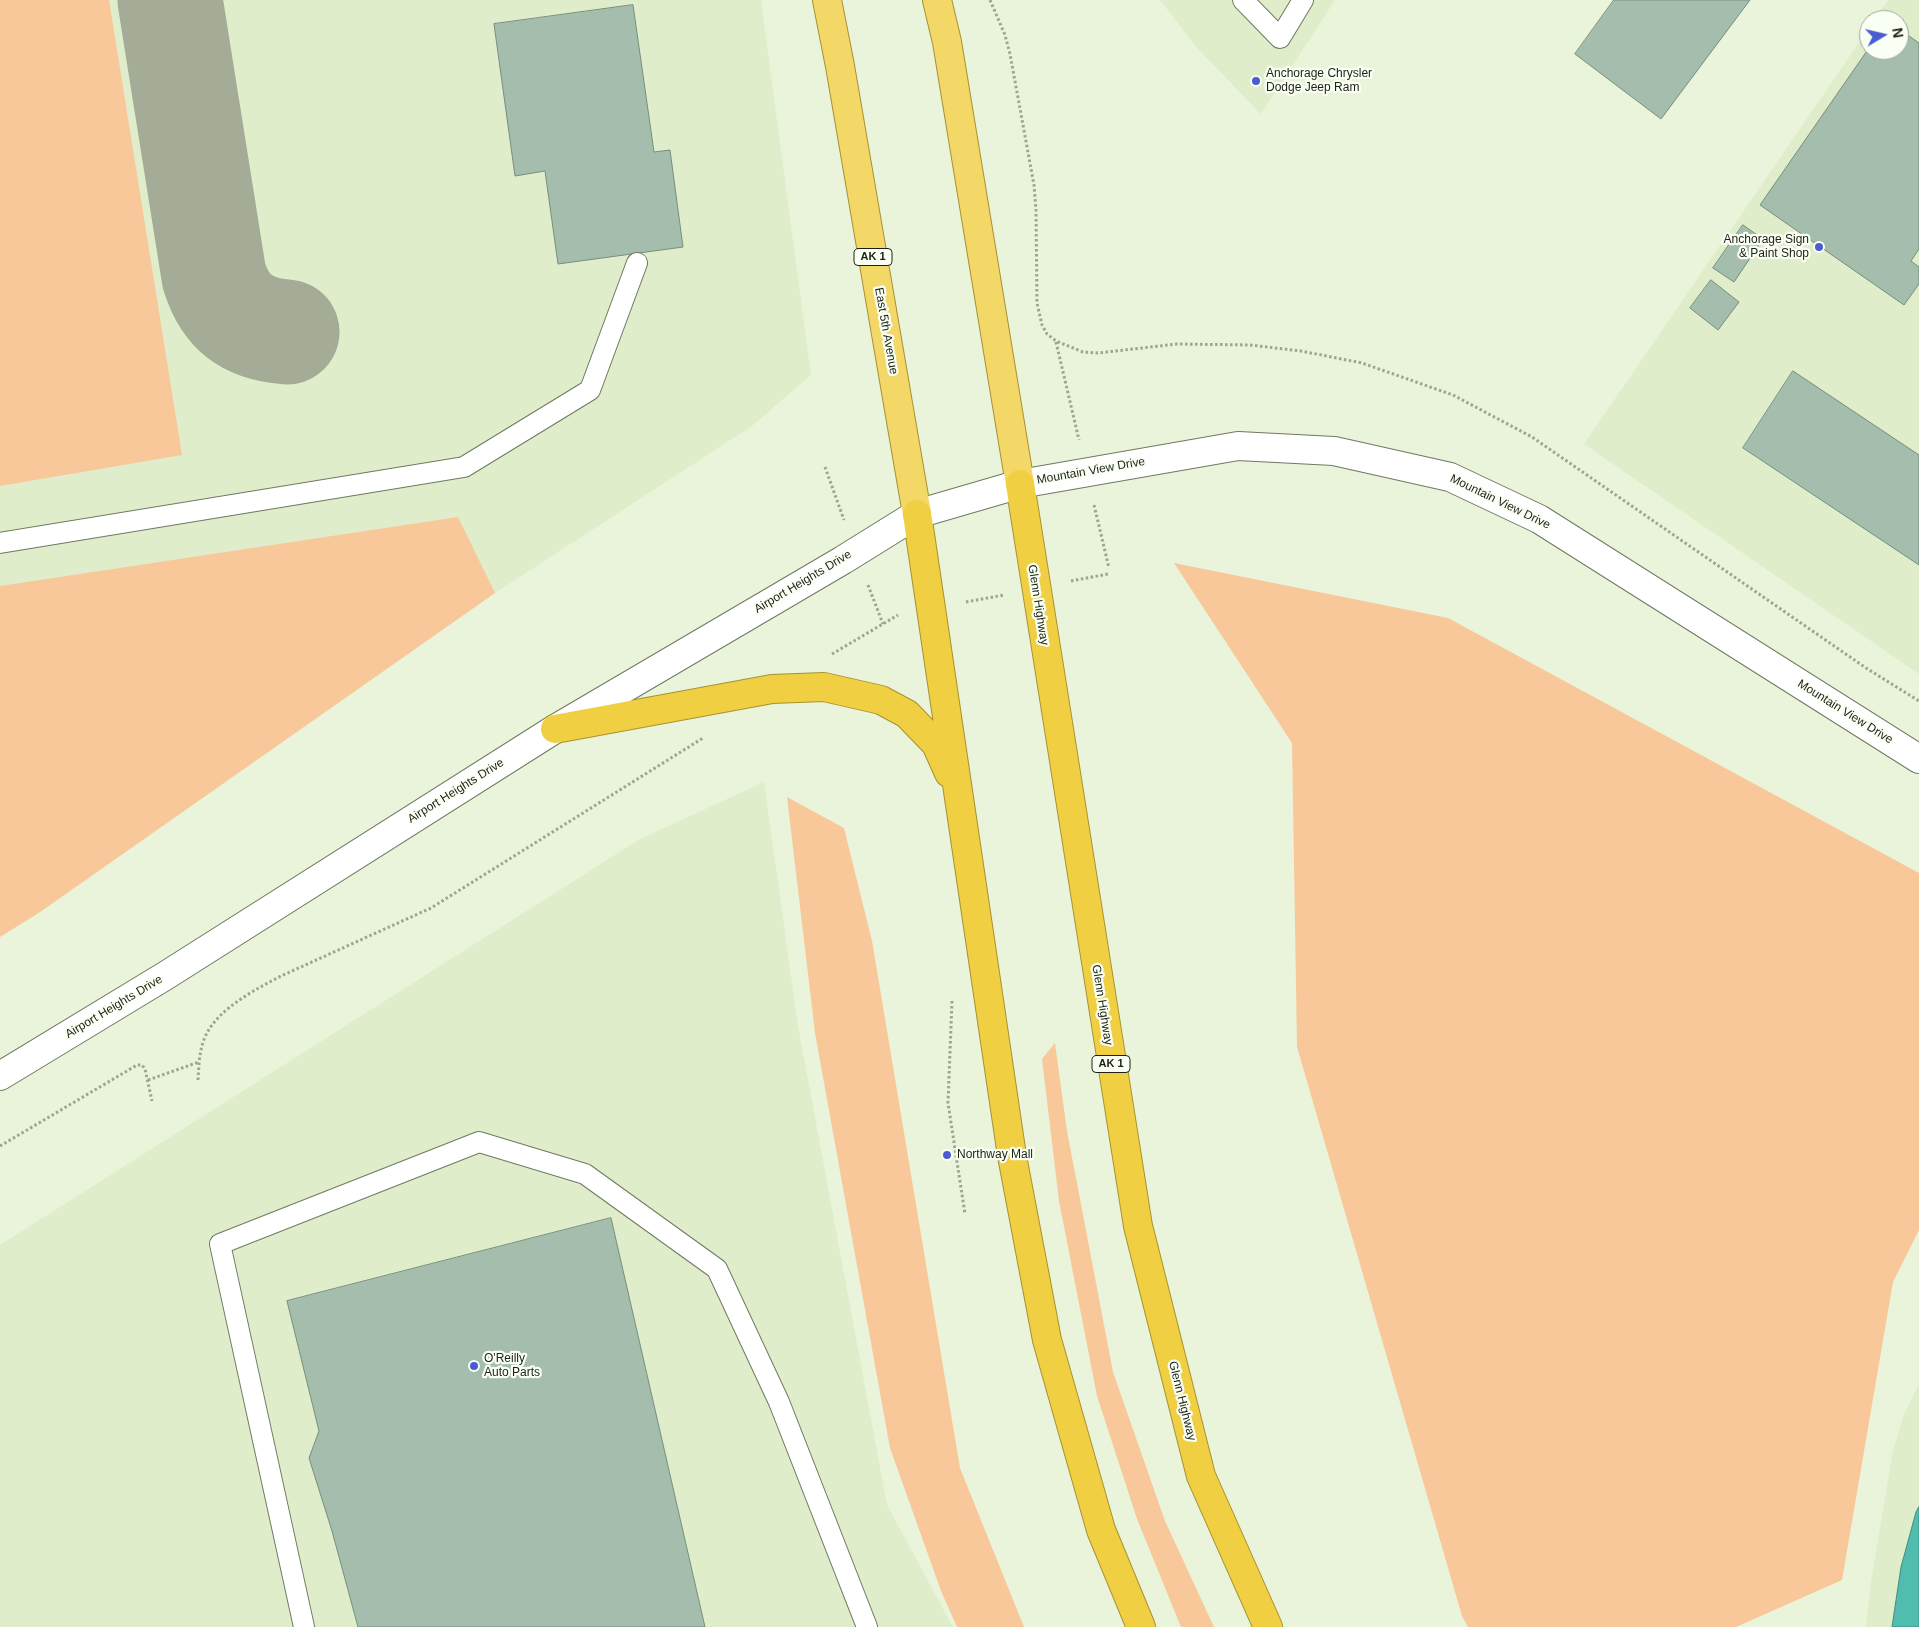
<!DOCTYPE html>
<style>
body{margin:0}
#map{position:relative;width:1919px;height:1627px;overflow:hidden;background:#eaf4da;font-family:Arial,sans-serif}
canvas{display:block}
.north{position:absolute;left:1859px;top:10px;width:50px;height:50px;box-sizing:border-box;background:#fafff4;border:1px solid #a1a69b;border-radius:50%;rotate:81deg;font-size:14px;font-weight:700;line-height:20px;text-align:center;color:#1c2016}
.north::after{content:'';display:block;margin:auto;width:18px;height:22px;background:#4a5cd1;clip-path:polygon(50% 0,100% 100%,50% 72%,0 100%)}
</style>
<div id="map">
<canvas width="1919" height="1627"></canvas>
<div class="north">N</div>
</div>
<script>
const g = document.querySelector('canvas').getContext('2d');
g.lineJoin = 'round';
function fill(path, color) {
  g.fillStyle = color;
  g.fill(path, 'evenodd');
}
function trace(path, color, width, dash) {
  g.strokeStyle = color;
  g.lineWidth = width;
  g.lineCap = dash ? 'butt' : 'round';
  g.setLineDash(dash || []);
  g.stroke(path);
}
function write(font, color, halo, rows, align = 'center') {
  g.font = font + ' Arial,sans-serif';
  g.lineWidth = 4.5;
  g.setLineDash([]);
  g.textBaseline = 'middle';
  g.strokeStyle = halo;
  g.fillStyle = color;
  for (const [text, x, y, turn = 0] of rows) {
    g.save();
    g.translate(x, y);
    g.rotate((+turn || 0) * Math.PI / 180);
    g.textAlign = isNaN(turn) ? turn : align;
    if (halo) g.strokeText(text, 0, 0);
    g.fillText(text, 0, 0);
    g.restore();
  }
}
fill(new Path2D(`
 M0,0H761L811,375L752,426L495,593L40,912L0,937Z
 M1160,0H1335L1261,114L1197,48Z
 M1888,0H1919V674L1584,444L1869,28V50H1899V20H1874Z
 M764,782L798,1026L887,1505L953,1627H0V1245L640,839Z
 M1919,1384V1627H1866L1870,1589L1893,1451L1903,1417Z`), '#dfedcb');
fill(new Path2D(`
 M0,0H109L182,455L0,486Z
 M458,517L495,593L40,912L0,937V586Z
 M1174,563L1448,618L1919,873V1230L1893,1282L1842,1580L1736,1627H1468L1462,1616L1297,1047L1292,743Z
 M787,797L844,828L872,941L960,1468L1024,1627H957L941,1591L890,1448L815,1033Z
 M1055,1043L1067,1131L1113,1372L1165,1521L1214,1627H1181L1137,1519L1097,1396L1059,1201L1042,1059Z`), '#f8c89a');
const water = new Path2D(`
 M1919,1507V1627H1892L1901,1567L1916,1512Z`);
fill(water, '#51bdaf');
trace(water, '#418e81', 1);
trace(new Path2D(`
 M170,0L214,276C226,314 248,329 287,332`), '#a4ab96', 105);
const building = new Path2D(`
 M1614,0H1750L1661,119L1575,54Z
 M633,5L654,152L670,150L683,247L558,264L545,171L515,176L494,24Z
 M1899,29L1919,43V249L1911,261L1919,267V284L1904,305L1760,205L1869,48V50H1899Z
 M1743,225L1763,239L1734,282L1713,268Z
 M1711,280L1739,302L1718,330L1690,308Z
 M1793,371L1919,455V565L1743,448Z
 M611,1218L705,1627H358L332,1531L309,1458L319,1431L287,1301Z`);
fill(building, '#a5bdac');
trace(building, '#778f7e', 1);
const service = new Path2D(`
 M1243,0L1280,38L1303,0
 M0,543L464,467L590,390L637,263
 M304,1627L220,1244L479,1142L585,1174L717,1269L779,1402L867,1627`);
const tertiary = new Path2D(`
 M0,1076L165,976L555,729L843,560L917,514L1020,484L1238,446L1334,451L1450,477L1539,519L1919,759`);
const trunk = new Path2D(`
 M827,0L840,66L917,514
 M937,0L947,42L1020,484`);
const motorway = new Path2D(`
 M1020,484L1138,1226L1201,1476L1268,1627
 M917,514L1012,1156L1047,1340L1101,1530L1141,1627
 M555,729L772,689L824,687L881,700L907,714L936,744L949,773`);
trace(service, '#707961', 22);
trace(tertiary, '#707961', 30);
trace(trunk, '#a69233', 30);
trace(motorway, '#a69233', 30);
trace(new Path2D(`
 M990,0L1005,35L1010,54L1034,185L1036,210L1037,303L1042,325L1047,334L1056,341L1083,352L1098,353L1177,344L1250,345L1301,351L1362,363L1453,395L1532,437L1866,668L1919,701
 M1056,342L1079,440
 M825,467L844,520
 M1094,505L1109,568
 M1071,581L1108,574
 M868,585L883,624
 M966,602L1004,595
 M832,654L898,615
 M952,1001L948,1103L965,1214
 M148,1080L199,1062
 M198,1080C199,1064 199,1048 207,1033C220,1008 256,989 281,976L431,908L703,738
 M0,1146L137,1065H142L145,1069L152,1101`), '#9da591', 3, [2.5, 2.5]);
trace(service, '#fff', 20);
trace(tertiary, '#fff', 28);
trace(trunk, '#f3d868', 28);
trace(motorway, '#f0cf42', 28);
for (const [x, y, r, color] of [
 [1256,81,5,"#4a5cd1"],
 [1819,247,5,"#4a5cd1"],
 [947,1155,5,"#4a5cd1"],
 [474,1366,5,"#4a5cd1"]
]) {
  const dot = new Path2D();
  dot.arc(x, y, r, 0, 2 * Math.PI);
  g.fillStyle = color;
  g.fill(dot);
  trace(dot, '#fafff4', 2);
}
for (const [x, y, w] of [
 [873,257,38],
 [1111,1064,38]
]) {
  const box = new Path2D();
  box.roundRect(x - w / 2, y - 8.5, w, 17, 4);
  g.fillStyle = '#fafff4';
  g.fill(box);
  trace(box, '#1c2016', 1);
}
write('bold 11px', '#1c2016', null, [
 ["AK 1",873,257],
 ["AK 1",1111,1064]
]);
write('12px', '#1c2016', '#fafff4', [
 ["Anchorage Chrysler",1266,74],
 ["Dodge Jeep Ram",1266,88],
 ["Anchorage Sign",1809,240,"right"],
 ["& Paint Shop",1809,254,"right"],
 ["Northway Mall",957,1155],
 ["O'Reilly",484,1359],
 ["Auto Parts",484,1373]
], 'left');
write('12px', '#1c2016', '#fafff4', [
 ["East 5th Avenue",886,331,80],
 ["Mountain View Drive",1091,471,-10],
 ["Mountain View Drive",1500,502,26],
 ["Airport Heights Drive",803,582,-31],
 ["Glenn Highway",1038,605,81],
 ["Mountain View Drive",1845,712,32],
 ["Airport Heights Drive",456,791,-32],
 ["Glenn Highway",1102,1005,81],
 ["Airport Heights Drive",114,1007,-31],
 ["Glenn Highway",1182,1401,76]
]);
</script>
